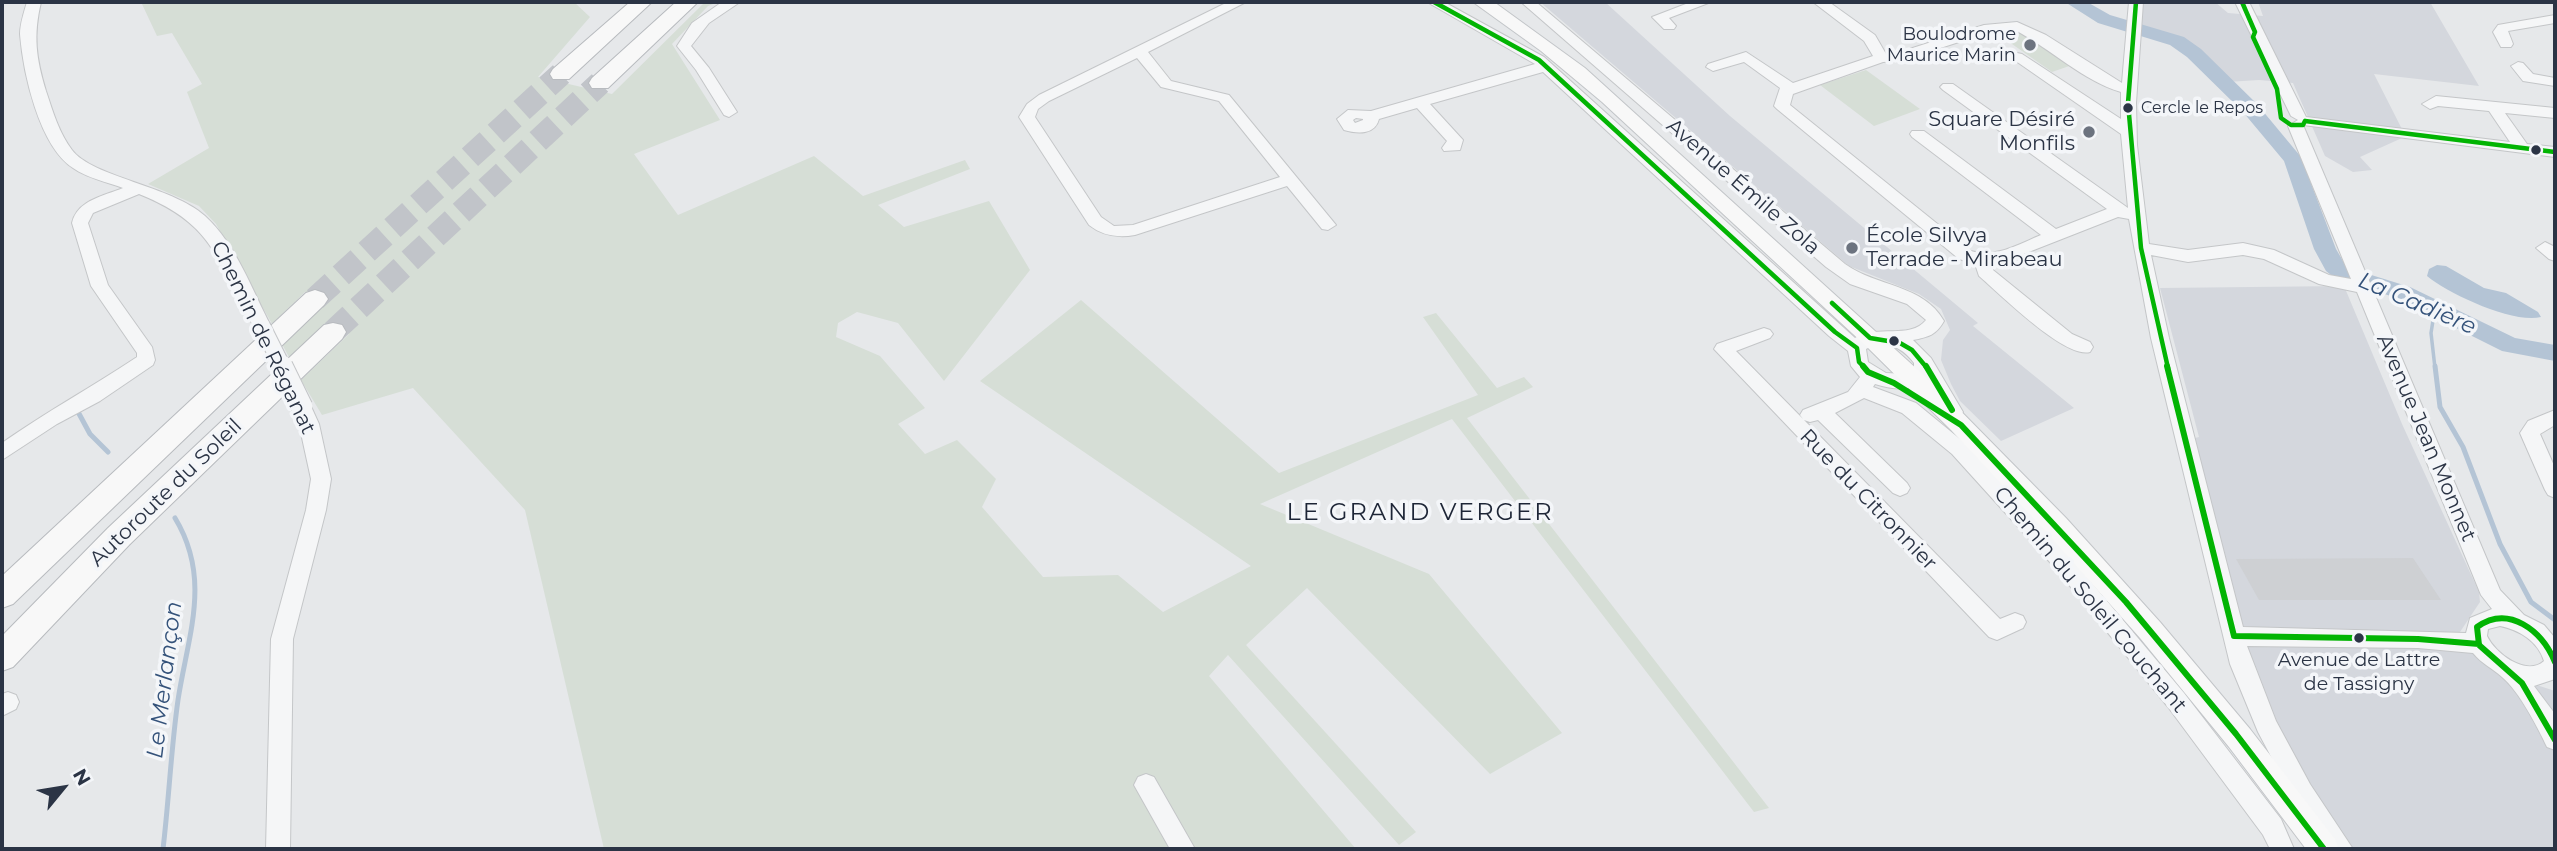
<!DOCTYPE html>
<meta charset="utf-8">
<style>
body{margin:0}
#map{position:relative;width:2557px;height:851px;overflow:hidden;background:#e6e8ea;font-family:Montserrat,sans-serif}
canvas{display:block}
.frame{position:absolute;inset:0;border:4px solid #2b3445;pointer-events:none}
.north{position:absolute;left:28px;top:753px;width:70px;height:70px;-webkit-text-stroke:5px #f4f6f9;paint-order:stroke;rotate:60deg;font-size:19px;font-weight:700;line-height:28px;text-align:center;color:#2b3445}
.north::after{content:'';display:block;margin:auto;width:24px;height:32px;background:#2b3445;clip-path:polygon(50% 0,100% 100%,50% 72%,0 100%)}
</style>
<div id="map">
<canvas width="2557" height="851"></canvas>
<div class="frame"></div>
<div class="north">N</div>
</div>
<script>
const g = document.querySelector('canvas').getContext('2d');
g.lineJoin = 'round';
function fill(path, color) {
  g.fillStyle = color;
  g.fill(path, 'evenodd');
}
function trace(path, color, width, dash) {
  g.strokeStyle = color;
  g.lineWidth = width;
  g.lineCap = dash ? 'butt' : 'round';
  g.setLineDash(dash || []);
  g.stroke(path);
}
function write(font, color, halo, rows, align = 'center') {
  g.font = font + ' Montserrat,sans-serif';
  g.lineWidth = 7;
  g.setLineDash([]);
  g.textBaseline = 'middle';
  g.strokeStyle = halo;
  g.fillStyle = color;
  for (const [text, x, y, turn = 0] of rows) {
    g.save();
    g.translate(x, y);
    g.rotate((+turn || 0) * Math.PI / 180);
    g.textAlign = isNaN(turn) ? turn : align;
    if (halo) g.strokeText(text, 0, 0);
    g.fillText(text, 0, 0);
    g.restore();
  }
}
fill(new Path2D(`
 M1540,2H1605L1730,116L1978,323L1973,326L2074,408L2001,441L1960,401L1951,384L1941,360L1943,340L1950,330L1941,309L1919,294L1849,266Z
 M2143,2H2215L2228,13L2263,16L2258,2H2430L2479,86L2374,74L2407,139L2402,138L2360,157L2372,170L2353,172L2325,156L2293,83L2259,80L2227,82L2179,41L2140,27Z
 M2344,286L2402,424L2479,592L2480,602L2460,632L2477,654L2506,675L2555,691V849H2347L2332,830L2278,734L2256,680L2195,438L2199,437L2160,288Z`), '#d4d7dd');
fill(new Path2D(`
 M141,2H574L590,17L538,77L612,94L705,2H718L708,6L672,44L720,120L634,154L678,215L814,156L863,196L965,160L970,169L878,205L904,227L989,201L1030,270L944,381L898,323L857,312L838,323L836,337L880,356L925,408L898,424L925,454L957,440L996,479L982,507L1043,577L1118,575L1163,612L1251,566L980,381L1081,300L1279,473L1478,395L1423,317L1436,313L1497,388L1524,377L1533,387L1467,418L1769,808L1754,812L1452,419L1260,504L1429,574L1562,733L1490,774L1307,588L1246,645L1416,832L1399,845L1228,655L1209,676L1356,849H604L525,510L413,388L322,415L301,380L349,334L323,327L290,359L282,344L328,299L305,292L272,324L216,224L199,206L148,184L209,148L187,92L202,84L172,33L157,36Z
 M2019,29L2075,64L2052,72L1992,30Z
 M1866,70L1920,109L1874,126L1820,85Z`), '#d6ded6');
fill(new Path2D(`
 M2437,265L2446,266L2484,288L2506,293L2538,312L2541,317C2513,324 2449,294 2427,276L2429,269Z`), '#b4c4d5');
trace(new Path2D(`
 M2435,308L2431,333L2435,368`), '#b4c4d5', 3.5);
trace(new Path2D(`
 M2435,366L2440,407L2463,447L2500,544L2531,602L2555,620
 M77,410L90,434L108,452
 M163,849C169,799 171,749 178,700C188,635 212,579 175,518`), '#b4c4d5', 5);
fill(new Path2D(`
 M2065,2H2087L2110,15L2184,37L2201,49L2257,104L2301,157L2336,249L2343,261L2352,269L2410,287L2515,338L2555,345V361L2502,351L2394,297L2336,279L2326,271L2314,249L2284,161L2243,112L2187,57L2170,45L2098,23Z`), '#b4c4d5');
fill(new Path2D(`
 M2413,558L2441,600H2259L2236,559Z`), '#ced0d3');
trace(new Path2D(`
 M315,299L561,74
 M333,332L600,83`), '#c1c4c9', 24, [24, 11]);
const minor = new Path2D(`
 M27,2H41C33,36 36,58 46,91C53,112 59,133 72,150C92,177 172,186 205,216C236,244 252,290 271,326L268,330H256C216,264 219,226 139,194L93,213L88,223L108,285L152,347L155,360L153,365L100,401L57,424L2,460V443C46,412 92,387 137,357V353L91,286L72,223C77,200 104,196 123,188C107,182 87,178 73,168C39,146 23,72 20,34C20,24 24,12 27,2Z
 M722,2H740L709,23L691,46L709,68L737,112L729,117L724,115L696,70L677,46L692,23Z
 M1228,2H1246L1148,52L1171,81L1229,95L1336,225L1328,230L1322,229L1287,186L1135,235C1118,238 1103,236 1089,225L1019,117L1027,104L1039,95ZM1137,58L1161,87L1219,101L1280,177L1133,225L1114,226L1101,217L1035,117L1038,109L1049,101Z
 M1427,2H1444L1544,57L1855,338C1876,324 1910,340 1926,320L1907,304L1850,284L1826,267L1521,2H1536L1845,264C1877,287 1923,284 1944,321C1936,335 1929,337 1913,340L1931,358L1963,412L1960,417H1946L1925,379C1913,393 1891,389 1875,384L1873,387L1916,403L1966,444L2071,558L2184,693L2281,819L2294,849H2270L2263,835L2168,707L2057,570L1952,454L1902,413L1864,398L1835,413L1907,483L1910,488L1907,493L1900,496L1893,493L1818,420L1810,422L1804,420L2000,619L2015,613L2023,616L2026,622L2023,628L1997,640L1989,637L1714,349L1717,344L1764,328L1770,330L1773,334L1770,338L1736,351L1803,419L1800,415L1803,410L1848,392L1860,377L1851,366L1848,351L1829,336L1543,72L1430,104L1463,140L1460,150L1444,151L1442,148L1447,141L1417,108L1379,119C1375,135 1358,134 1344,130L1337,119L1348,110L1371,111L1535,64ZM1356,118L1363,119V120L1355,123L1353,120ZM1880,342C1895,345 1905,351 1914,363V368L1908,374L1886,373L1868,362L1866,349Z
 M1691,2H1711L1669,18L1676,26L1674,29H1664L1652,17Z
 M1813,2H1829L1875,35L1886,54H1894L1984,25L2017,22L2046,35L2122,83L2129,2H2143L2136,103L2137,145L2149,244L2188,250L2243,243L2274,250L2329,275L2351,279L2288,126L2298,120L2291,116L2235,2H2249L2306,117L2510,142L2489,111L2438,106L2430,109L2422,104L2436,96L2555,108V118L2505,113L2527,144L2555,147V157L2303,125L2500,590L2524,615L2544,625L2555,638V679L2534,686L2555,714V750L2547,747C2538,728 2519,691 2502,677C2492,668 2482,664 2473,653L2418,648L2247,646L2276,721L2310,784L2353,849H2327L2294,800L2258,732L2230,664L2151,338L2129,219L2118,217L1993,266V270L2072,334L2090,342L2093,347L2090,352C2065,359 2000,294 1979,276L1975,264L1959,259L1777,109L1774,106L1780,88L1744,62L1713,71L1706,67L1708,64L1746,52L1793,83L1873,56L1864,41ZM2015,30C2051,49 2083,81 2121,92V119L2022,54L2017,53L2010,57L2121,134L2128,208L1953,84H1943L1940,87L1943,90L2107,209L2056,229L1924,131H1912L1910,134L1912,137L2041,235C2017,245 1996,258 1971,251L1790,105L1793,94L1883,62L1900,61L1990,32ZM2151,255L2188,262L2243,255L2264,259L2319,284L2357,292L2481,595L2492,609L2470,618L2466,633L2243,627L2169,338ZM2500,626C2519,630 2538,641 2544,661C2526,677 2495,653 2487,636L2488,629Z
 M2555,15V23L2508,31L2513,44L2511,47H2501L2493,32L2498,25Z
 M2518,62L2523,63L2533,74L2555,78V86L2523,81L2511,66Z
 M2545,242L2555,247V261L2549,259L2536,248Z
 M302,400L309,402L319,424L331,479L326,510L293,639L290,849H266L271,639L306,510L311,479L299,424L292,407L295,402Z
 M2555,410V425L2540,434L2555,468V498L2548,495L2545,490L2520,433L2528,421Z
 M8,692L16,695L19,702L16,709L2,716V694Z
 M1146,774L1154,777L1195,849H1170L1134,785L1138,777Z`);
const major = new Path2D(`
 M1473,2H1494L1585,68L1940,390L2066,518L2160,622L2250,729L2335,839L2339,849H2306L2229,747L2140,638L2047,533L1951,430L1866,346L1602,102L1541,51Z`);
const highway = new Path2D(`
 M630,2H652L569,79H553L550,74L553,69Z
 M676,2H698L608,88H592L589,83L592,78Z
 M315,290L324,293L328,299L324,305L13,604L2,608V576L306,293Z
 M333,323L342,325L346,332L342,339L130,544L13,667L2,671V636L108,528L324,325Z`);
trace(minor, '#c4c6c8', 2);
trace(major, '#c2c5c8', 2);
trace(highway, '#b8bbbf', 2);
fill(minor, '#f5f6f7');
fill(major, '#f8f8f8');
fill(highway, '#f8f8f8');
const minorBridgeFar1 = new Path2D(`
 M262,326L283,368`);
const minorBridge = new Path2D(`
 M282,366L302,407`);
trace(minorBridgeFar1, '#c4c6c8', 18, []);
trace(minorBridge, '#c4c6c8', 23, []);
trace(minorBridgeFar1, '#f5f6f7', 16);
trace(minorBridge, '#f5f6f7', 21);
trace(new Path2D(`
 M1434,2L1539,60L1835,332L1857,348L1859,362L1865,368
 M2136,2L2128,103L2141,248L2168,368
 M2242,2L2255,32L2253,37L2277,89L2281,118L2291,125H2303L2305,121
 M2305,121L2555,152
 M1832,303L1870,338L1900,343L1912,350L1927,368`), '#02b403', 4.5);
trace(new Path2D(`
 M1863,366L1868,372L1894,383L1961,425L2126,602L2236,734L2324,849
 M1926,366L1952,410
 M2167,366L2234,636
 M2234,636L2418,639L2479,644
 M2555,662C2542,631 2509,604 2477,627L2479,645L2522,683L2555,740`), '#02b403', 6);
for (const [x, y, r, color] of [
 [2030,45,7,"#6c737f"],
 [2128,108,6,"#2b3445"],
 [2089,132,7,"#6c737f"],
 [2536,150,6,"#2b3445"],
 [1852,248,7,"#6c737f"],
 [1894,341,6,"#2b3445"],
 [2359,638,6,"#2b3445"]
]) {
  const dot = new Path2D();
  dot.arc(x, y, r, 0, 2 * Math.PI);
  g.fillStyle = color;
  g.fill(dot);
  trace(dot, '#f4f6f9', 2.5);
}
write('16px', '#2b3445', '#f4f6f9', [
 ["Cercle le Repos",2141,108]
], 'left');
write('18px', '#2b3445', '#f4f6f9', [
 ["Boulodrome",2016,35],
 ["Maurice Marin",2016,56]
], 'right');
write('19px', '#2b3445', '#f4f6f9', [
 ["Avenue de Lattre",2359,660],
 ["de Tassigny",2359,684]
]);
write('21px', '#2b3445', '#f4f6f9', [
 ["Square Désiré",2075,120],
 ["Monfils",2075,144],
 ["École Silvya",1866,236,"left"],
 ["Terrade - Mirabeau",1866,260,"left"]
], 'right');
write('21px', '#2b3445', '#f4f6f9', [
 ["Avenue Émile Zola",1743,187,41],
 ["Chemin de Réganat",263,338,64],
 ["Avenue Jean Monnet",2426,438,67],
 ["Autoroute du Soleil",166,493,-44],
 ["Rue du Citronnier",1868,500,46],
 ["Chemin du Soleil Couchant",2090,600,50]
]);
write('italic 23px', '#34527a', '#f4f6f9', [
 ["La Cadière",2417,304,23],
 ["Le Merlançon",165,680,-83]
]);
g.letterSpacing = '2px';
write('24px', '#1d2536', '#f4f6f9', [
 ["LE GRAND VERGER",1420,513]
]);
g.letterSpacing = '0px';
</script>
